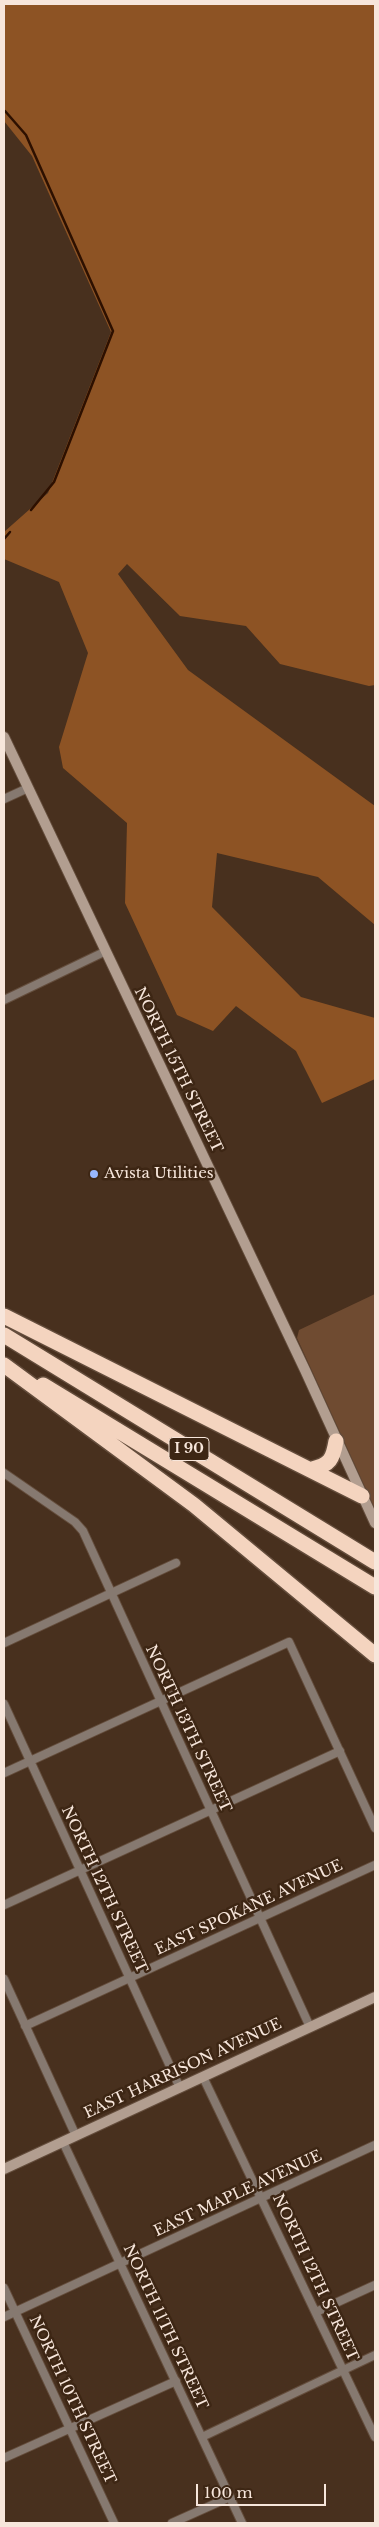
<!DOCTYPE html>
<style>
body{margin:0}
#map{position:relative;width:379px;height:2527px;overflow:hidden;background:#48301e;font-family:"Libre Baskerville",serif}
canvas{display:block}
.frame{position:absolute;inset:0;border:5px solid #f7e6db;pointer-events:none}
.scale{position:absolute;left:196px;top:2484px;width:130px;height:22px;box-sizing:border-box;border:2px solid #f7e6db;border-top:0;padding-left:6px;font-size:15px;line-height:18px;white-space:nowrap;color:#f7e6db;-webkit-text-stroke:4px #3d2614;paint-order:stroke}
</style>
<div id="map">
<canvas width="379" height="2527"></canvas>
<div class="frame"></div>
<div class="scale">100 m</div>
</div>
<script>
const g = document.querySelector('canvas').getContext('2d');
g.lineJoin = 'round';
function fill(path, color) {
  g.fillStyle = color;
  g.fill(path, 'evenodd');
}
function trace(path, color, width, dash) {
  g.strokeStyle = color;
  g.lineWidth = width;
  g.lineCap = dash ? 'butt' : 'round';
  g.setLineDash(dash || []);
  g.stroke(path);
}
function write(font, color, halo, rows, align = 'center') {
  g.font = font + ' "Libre Baskerville",serif';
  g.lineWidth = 5;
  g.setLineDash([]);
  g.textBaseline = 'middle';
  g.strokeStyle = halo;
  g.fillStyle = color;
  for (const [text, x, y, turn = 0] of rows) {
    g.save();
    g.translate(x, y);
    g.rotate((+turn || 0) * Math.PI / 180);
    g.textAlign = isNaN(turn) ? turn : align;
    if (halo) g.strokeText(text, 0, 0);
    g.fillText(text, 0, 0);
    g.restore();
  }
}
fill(new Path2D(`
 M375,1294V1509L297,1338L299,1330Z`), '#6f4b31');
fill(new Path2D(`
 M4,4H375V685L369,686L280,664L246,626L180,616L127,564L118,574L188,670L375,806V925L318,877L217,853L212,907L301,997L375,1018V1079L322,1103L296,1051L236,1006L213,1031L177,1015L125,903L127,823L63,768L59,747L88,653L59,582L4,559V532L48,493L111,332L32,156L4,121Z`), '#8d5324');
trace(new Path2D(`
 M5,111L26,135L113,331L54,482L31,510
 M4,539L10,532`), '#2d1000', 2.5);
const street = new Path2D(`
 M4,799L28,788
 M4,1000L104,952
 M4,1473L75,1522L83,1531L310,2027
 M4,1643L176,1563
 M4,1704L180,2088
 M4,1773L289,1642L375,1828
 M4,1905L340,1751
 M4,1979L76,2136
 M25,2026L375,1865
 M203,2077L375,2437
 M63,2142L242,2523
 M4,2288L114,2523
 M316,2312L375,2285
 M4,2317L375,2145
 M202,2437L375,2355
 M4,2458L176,2381
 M172,2523L230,2497`);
const secondary = new Path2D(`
 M4,737L305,1370L375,1523
 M4,2169L375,1997`);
const highway = new Path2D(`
 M4,1316L362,1496
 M4,1335L375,1562
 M4,1365L194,1505L375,1655
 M43,1385L375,1587
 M312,1469C330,1465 333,1459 336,1441`);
trace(street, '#644d3c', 10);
trace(secondary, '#644d3c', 12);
trace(highway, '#644d3c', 18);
trace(street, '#867970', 8);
trace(secondary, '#b29e90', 10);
trace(highway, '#f4d4bf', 15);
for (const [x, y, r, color] of [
 [94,1174,5,"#97b6fd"]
]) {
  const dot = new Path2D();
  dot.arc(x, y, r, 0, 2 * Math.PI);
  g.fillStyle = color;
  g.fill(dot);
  trace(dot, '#3d2614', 2);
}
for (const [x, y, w] of [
 [189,1449,40]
]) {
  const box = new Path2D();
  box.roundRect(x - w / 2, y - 11.5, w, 23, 4);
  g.fillStyle = '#3d2614';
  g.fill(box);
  trace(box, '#f7e6db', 1);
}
write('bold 14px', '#f7e6db', null, [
 ["I 90",189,1449]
]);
write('15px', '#f7e6db', '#3d2614', [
 ["NORTH 15TH STREET",178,1070,64],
 ["NORTH 13TH STREET",188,1729,65],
 ["NORTH 12TH STREET",104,1890,65],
 ["EAST SPOKANE AVENUE",249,1908,-25],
 ["EAST HARRISON AVENUE",183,2069,-25],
 ["EAST MAPLE AVENUE",238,2194,-25],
 ["NORTH 12TH STREET",315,2278,65],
 ["NORTH 11TH STREET",165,2327,65],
 ["NORTH 10TH STREET",72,2400,65]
]);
write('15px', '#f7e6db', '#3d2614', [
 ["Avista Utilities",104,1174]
], 'left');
</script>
